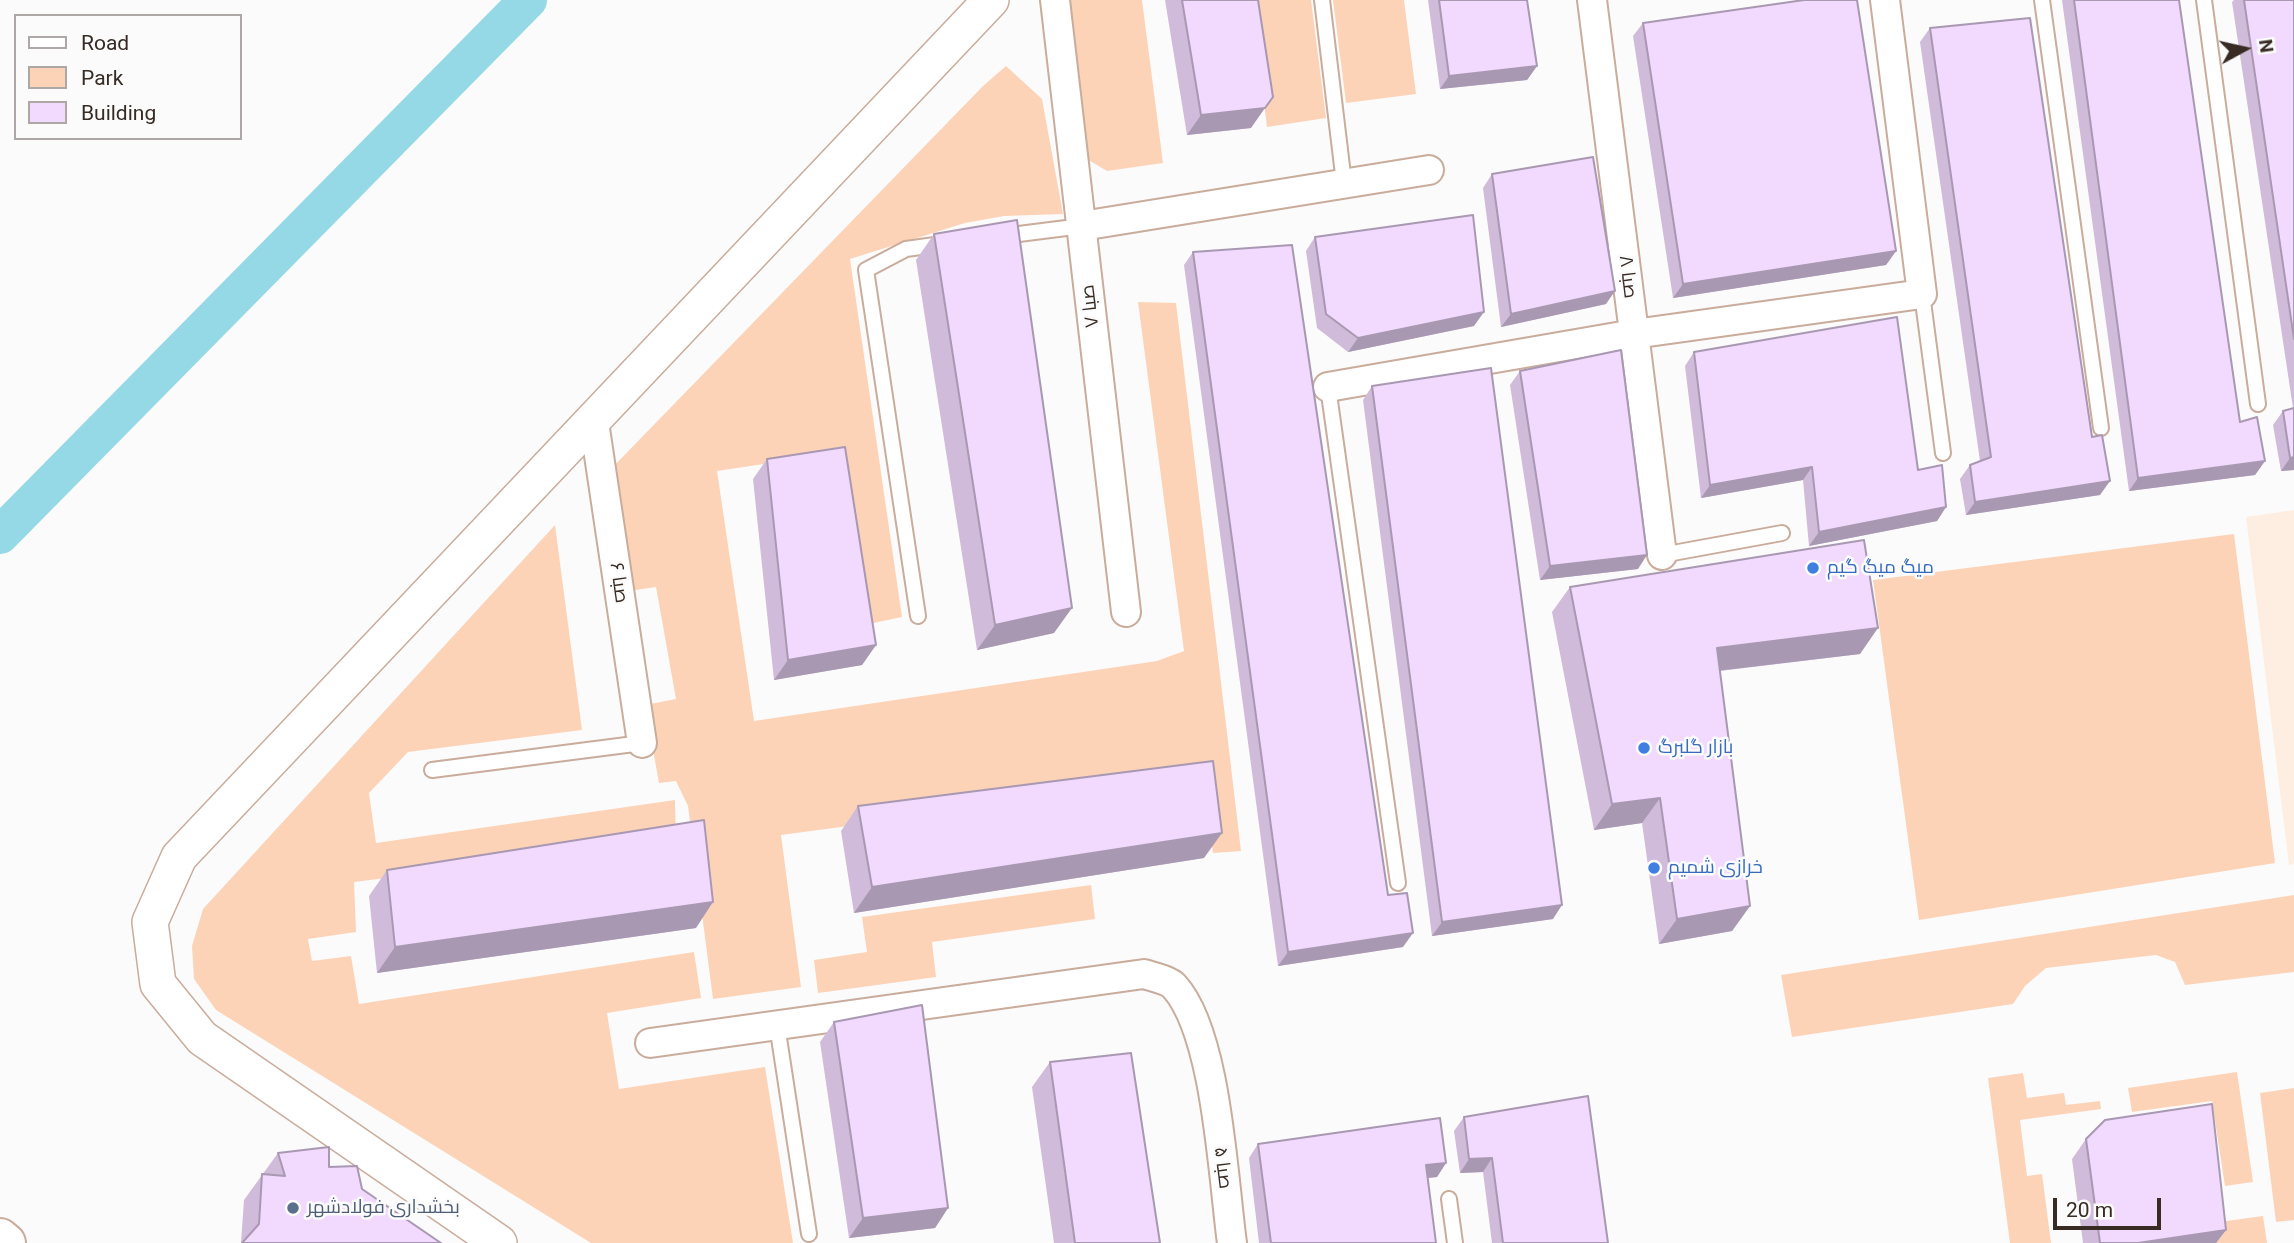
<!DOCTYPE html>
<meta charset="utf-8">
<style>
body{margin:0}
#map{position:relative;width:2294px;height:1243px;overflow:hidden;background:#fbfbfb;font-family:Roboto,sans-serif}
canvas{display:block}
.legend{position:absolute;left:14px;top:14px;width:228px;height:126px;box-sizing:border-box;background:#fbfbfb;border:2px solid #ada8a5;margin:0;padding:9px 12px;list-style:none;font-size:21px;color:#372b24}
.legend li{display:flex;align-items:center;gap:14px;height:35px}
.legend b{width:35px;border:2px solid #ada8a5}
.north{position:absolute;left:2210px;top:14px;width:70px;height:70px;-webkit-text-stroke:5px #fbfbfb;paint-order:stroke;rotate:82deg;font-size:19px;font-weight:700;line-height:28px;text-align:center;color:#372b24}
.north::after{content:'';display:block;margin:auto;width:24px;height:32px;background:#372b24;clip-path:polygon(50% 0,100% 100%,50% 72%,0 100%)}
.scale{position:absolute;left:2053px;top:1198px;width:108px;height:32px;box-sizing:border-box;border:4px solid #372b24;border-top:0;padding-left:9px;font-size:21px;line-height:24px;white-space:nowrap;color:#372b24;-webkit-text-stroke:5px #fbfbfb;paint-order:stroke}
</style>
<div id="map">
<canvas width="2294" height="1243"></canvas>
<ul class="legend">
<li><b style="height:9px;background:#fff"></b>Road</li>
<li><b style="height:19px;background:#fdd3b8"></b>Park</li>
<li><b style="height:19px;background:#f2d9fe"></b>Building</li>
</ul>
<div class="north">N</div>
<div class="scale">20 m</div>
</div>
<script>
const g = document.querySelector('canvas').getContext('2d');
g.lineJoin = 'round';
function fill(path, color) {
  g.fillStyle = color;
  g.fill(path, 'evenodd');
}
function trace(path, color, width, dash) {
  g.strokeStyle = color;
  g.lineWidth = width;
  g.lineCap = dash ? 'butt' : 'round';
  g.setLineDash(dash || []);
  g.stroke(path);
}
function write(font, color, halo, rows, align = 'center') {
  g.font = font + ' Roboto,Cairo,sans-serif';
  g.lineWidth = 5;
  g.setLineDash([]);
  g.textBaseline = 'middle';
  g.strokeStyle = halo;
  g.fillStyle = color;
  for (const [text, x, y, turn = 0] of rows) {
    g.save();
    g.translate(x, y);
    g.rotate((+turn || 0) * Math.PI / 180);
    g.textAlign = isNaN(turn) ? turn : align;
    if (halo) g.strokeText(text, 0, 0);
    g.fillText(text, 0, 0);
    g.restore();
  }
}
fill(new Path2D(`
 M2294,510V864L2289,865L2246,517Z`), '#feeee2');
fill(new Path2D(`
 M1068,0H1142L1163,163L1107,171L1085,158Z
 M1251,0H1311L1326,118L1267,127Z
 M1333,0H1404L1416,94L1346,103Z
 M1006,66L1042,99L1063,214L1004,216L965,223L850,259L902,617L859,626L837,453L717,471L754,721L1157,661L1184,651L1138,302L1176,303L1241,851L1213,853L1203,779L781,835L801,987L713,999L688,806L676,781L659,783L645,705L676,699L656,587L629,591L608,472L983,86Z
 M555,525L582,730L408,752L369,793L376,843L675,800L676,842L354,882L356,932L308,939L312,961L351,956L359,1004L694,952L701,998L607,1013L619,1089L765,1067L793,1243H591L216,1010L194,979L192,946L203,909Z
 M2234,534L2275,863L1919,920L1873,580Z
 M1091,885L1095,919L932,942L936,977L818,993L814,960L867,952L862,917Z
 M2294,895V972L2185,985L2175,962L2156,955L2046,968L2025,986L2013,1004L1792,1037L1781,975Z
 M2237,1072L2253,1182L2225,1186L2212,1101L2132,1112L2128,1088Z
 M2023,1073L2027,1098L2064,1093L2066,1105L2100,1101L2101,1109L2020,1120L2027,1176L2042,1174L2051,1243H2010L1988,1078Z
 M2294,1088V1220L2276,1222L2260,1093Z
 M2263,1216L2267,1243H2215L2212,1223Z`), '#fdd3b8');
trace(new Path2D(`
 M0,535L528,0`), '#95d9e6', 38);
const service = new Path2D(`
 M1322,0L1344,183
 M2042,0L2101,428
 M2204,0L2258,404
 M1003,236L1082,226
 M1922,294L1943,453
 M1328,387L1398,883
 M1662,555L1782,533
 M918,616L866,270L906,249L942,244
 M432,770L642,743
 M777,1025L809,1234
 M1449,1199L1455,1243`);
const minor = new Path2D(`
 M1055,0L1126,612
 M1592,0L1662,555
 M1082,226L1429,170
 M1328,387L1634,334L1922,294L1885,0
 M594,422L642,743
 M650,1043L1144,974C1153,977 1168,980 1174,986C1217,1033 1223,1178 1232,1243`);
const tertiary = new Path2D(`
 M499,1243L202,1038L158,984L150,922L179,857L991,0`);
const secondary = new Path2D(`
 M0,1238L6,1243`);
trace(service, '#c9ac9b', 18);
trace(minor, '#c9ac9b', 32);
trace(tertiary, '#c9ac9b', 38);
trace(secondary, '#c9ac9b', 42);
trace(service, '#fff', 14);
trace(minor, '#fff', 28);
trace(tertiary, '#fff', 35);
trace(secondary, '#fff', 38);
fill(new Path2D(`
 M1165,0H1258L1251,128L1187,135Z
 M1428,0H1527L1537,66L1527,80L1440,89Z
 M2062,0H2179L2240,422L2265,461L2255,475L2129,491Z
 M2234,0H2294V470L2281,471L2273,425L2283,411L2293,408L2232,2Z
 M1643,23L1896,251L1886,265L1673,298L1633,36Z
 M1930,28L2100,495L1966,515L1960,479L1970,465L1980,461L1920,42Z
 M1492,174L1606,304L1501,327L1483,188Z
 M934,234L1054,633L977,650L916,260Z
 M1315,237L1474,326L1348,352L1317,328L1306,251Z
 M1193,252L1388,895L1403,947L1278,966L1184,265Z
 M1694,352L1918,470L1946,507L1937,521L1809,546L1803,480L1701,498L1685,366Z
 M1520,371L1638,569L1540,580L1510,385Z
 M1372,386L1553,919L1432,936L1363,400Z
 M767,459L876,645L862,665L774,680L753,479Z
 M1570,587L1860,654L1720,671L1750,906L1732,931L1659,944L1642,823L1594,830L1552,612Z
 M858,806L1204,858L854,913L841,831Z
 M387,870L696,928L377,973L369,896Z
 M834,1022L948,1208L935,1228L849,1238L820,1042Z
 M1050,1062L1160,1243H1054L1032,1087Z
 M1464,1117L1608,1243H1492L1483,1172L1460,1173L1454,1131Z
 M2086,1139L2226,1230L2216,1243H2083L2072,1159Z
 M1258,1144L1446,1163L1437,1177L1428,1178L1436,1243H1259L1249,1158Z
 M278,1153L329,1167L362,1189L241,1243L244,1200Z`), '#d0bbda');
fill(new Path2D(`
 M1537,66L1527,80L1440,89L1449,76Z
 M1265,108L1251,128L1187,135L1201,115Z
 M1896,251L1886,265L1673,298L1683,284Z
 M1615,291L1606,304L1501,327L1511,314Z
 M1484,312L1474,326L1348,352L1358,338Z
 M2294,457V470L2281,471L2290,458Z
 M2265,461L2255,475L2129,491L2138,478Z
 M1812,467L1803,480L1701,498L1710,485Z
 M2110,481L2100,495L1966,515L1975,502Z
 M1946,507L1937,521L1809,546L1819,532Z
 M1647,555L1638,569L1540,580L1550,566Z
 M1072,608L1054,633L977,650L995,625Z
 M1878,628L1860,654L1699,673L1717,648Z
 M876,645L862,665L774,680L788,660Z
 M1660,798L1642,823L1594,830L1612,804Z
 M1222,833L1204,858L854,913L872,887Z
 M713,902L696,928L377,973L395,947Z
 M1562,905L1553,919L1432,936L1442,922Z
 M1750,906L1732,931L1659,944L1677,919Z
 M1413,933L1403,947L1278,966L1288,952Z
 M1492,1158L1483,1172L1460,1173L1469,1159Z
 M1446,1163L1437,1177L1417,1179L1426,1165Z
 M948,1208L935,1228L849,1238L863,1218Z
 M2226,1230L2216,1243H2138Z`), '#a998b2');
const building = new Path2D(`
 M1182,0H1258L1273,97L1265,108L1201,115Z
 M1439,0H1527L1537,66L1449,76Z
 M1804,0H1857L1896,251L1683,284L1643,23Z
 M2074,0H2179L2240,422L2257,417L2265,461L2138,478Z
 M2244,0H2294V339Z
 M2030,18L2092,437L2102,435L2110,481L1975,502L1970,465L1991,457L1930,28Z
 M1593,157L1615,291L1511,314L1492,174Z
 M1473,215L1484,312L1358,338L1326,314L1315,237Z
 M1017,220L1072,608L995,625L934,234Z
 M1292,245L1388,895L1407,893L1413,933L1288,952L1193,252Z
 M1897,317L1918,470L1942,465L1946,507L1819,532L1812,467L1710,485L1694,352Z
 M1621,350L1647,555L1550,566L1520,371Z
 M1491,368L1562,905L1442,922L1372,386Z
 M2294,408V457L2290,458L2283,411Z
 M845,447L876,645L788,660L767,459Z
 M1864,540L1878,628L1717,648L1750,906L1677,919L1660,798L1612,804L1570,587Z
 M1213,761L1222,833L872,887L858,806Z
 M704,820L713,902L395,947L387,870Z
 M922,1005L948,1208L863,1218L834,1022Z
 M1131,1053L1160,1243H1075L1050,1062Z
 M1588,1096L1608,1243H1503L1492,1158L1469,1159L1464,1117Z
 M2212,1104L2226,1230L2138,1243H2100L2086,1139L2105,1120Z
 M1440,1118L1446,1163L1426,1165L1436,1243H1271L1258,1144Z
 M329,1147V1167L357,1166L362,1189L441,1243H242L259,1224L262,1174L285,1176L278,1153Z`);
fill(building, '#f2d9fe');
trace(building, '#a998b2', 2);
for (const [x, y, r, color] of [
 [1813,568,7,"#3f7fe0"],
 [1644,748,7,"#3f7fe0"],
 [1654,868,7,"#3f7fe0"],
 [293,1208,7,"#5c6f8a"]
]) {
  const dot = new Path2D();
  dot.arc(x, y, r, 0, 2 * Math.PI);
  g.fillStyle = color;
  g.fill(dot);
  trace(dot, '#fbfbfb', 2.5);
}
write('19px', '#372b24', '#fbfbfb', [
 ["صبا ۸",1627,277,83],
 ["صبا ۷",1091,306,-97],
 ["صبا ۶",618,583,82],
 ["صبا ۵",1222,1168,83]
]);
write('19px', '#366cbe', '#fbfbfb', [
 ["میگ میگ گیم",1827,568],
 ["بازار گلبرگ",1658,748],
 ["خرازی شمیم",1668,868]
], 'left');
write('19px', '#4e5e75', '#fbfbfb', [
 ["بخشداری فولادشهر",307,1208]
], 'left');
</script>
